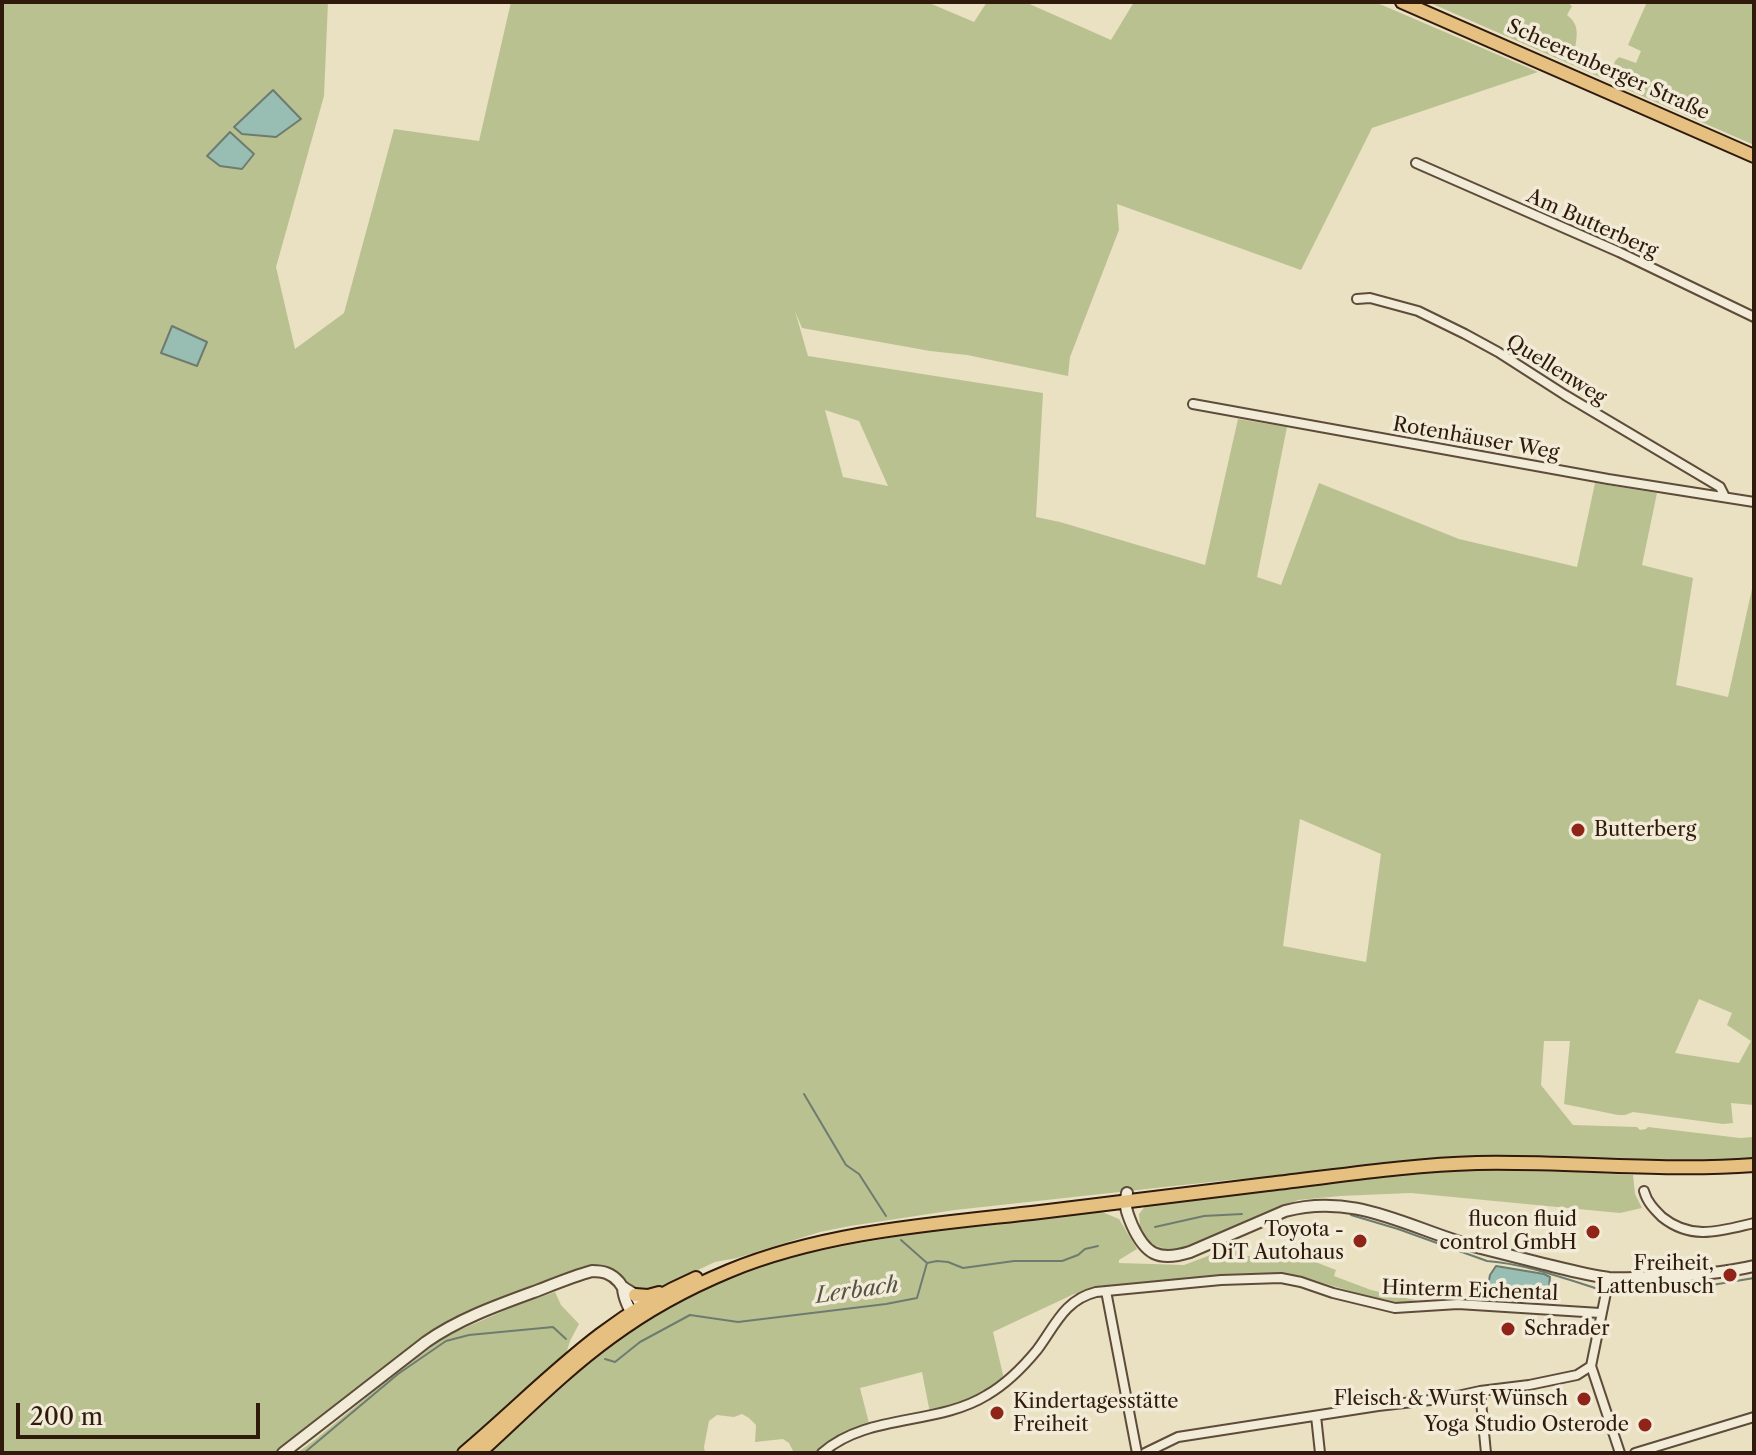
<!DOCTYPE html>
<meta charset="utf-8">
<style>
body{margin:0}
#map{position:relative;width:1756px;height:1455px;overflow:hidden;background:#eae0c2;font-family:"Libre Caslon Text",serif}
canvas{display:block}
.frame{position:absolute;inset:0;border:4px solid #2f1a0c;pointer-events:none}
.scale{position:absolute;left:16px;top:1403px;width:244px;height:36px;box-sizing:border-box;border:4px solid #2f1a0c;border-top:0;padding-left:10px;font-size:24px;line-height:28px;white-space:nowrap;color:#2f1a0c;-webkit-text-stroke:6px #f1ebd7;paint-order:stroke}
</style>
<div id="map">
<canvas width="1756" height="1455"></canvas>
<div class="frame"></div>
<div class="scale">200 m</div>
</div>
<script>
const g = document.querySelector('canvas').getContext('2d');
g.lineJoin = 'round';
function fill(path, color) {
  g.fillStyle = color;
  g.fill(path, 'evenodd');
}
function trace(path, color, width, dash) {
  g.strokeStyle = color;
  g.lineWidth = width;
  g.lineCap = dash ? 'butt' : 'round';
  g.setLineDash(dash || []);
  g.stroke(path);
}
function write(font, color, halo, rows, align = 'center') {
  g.font = font + ' "Libre Caslon Text",serif';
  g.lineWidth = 7;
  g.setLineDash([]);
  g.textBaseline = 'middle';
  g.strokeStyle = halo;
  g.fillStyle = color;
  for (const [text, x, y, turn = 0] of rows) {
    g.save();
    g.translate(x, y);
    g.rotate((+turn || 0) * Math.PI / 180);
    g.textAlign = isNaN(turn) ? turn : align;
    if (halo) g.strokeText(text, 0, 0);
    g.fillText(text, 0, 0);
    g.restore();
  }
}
fill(new Path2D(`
 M2,2H328L324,96L276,267L295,349L344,313L394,129L479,141L511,2H927L974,22L987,2H1025L1111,40L1134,2H1375L1538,72L1372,128L1301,270L1117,204L1119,230L1070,357L1068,376L967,355L930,351L802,328L795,311L808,356L1043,393L1036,517L1060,522L1205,565L1238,419L1287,427L1257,577L1281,585L1319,483L1459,539L1577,567L1595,483L1657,493L1642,565L1693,578L1676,685L1728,697L1754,580V1105L1731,1103L1733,1123L1723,1124L1633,1112L1625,1115H1618L1564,1104L1570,1041H1544L1541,1085L1573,1125L1637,1127L1640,1130L1646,1129L1648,1127L1740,1138L1754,1137V1161L1685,1163L1513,1159L1229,1180L955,1210L850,1226L820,1232L737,1258L715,1262L653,1291L638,1290L613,1271L600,1267L582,1269L519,1293L450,1323L277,1453H2ZM825,410L859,421L888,486L843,477ZM1300,819L1381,854L1366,962L1283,946ZM1699,999L1732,1013L1727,1025L1751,1041L1739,1063L1675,1053Z
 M1428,2H1567L1572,6L1567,15C1580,25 1577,35 1575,50L1608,64L1602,78Z
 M1647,2H1754V145L1610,82L1615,61L1619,57L1636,63L1641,51L1628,45Z
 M1476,1169H1526L1633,1175L1635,1194L1642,1208L1620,1213L1411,1193L1340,1196L1298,1200L1198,1242L1179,1249L1168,1250L1151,1244L1140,1228L1139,1214L1147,1204L1359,1179Z
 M1102,1212L1119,1219L1137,1249L1119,1260V1263L1184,1265L1237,1245L1244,1256H1257L1290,1248L1292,1253L1336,1270L1334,1276L1371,1290L1419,1301L1398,1303L1382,1301L1307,1278L1281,1273L1226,1274L1104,1287L1074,1294L993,1332L1004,1379C977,1399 962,1403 930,1413L922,1372L860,1388L870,1427L818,1453H794L789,1443L783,1439L755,1442L756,1425L749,1418L742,1414L734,1417L717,1415L709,1421L704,1447L705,1453H488C561,1382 635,1315 731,1274C748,1267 770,1259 789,1256C799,1254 809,1253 819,1251C911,1231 1007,1222 1102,1212Z
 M555,1292L561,1305L579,1324L570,1341L566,1354L458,1453H297L316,1439L403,1367L446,1336L522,1303Z`), '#bac190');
const water = new Path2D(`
 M273,90L301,119L276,137L242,134L234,127Z
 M230,132L254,154L242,169L220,166L207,156Z
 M172,326L207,342L197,366L161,353Z
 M1496,1266L1544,1274L1550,1277L1548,1296L1543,1299L1498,1298L1487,1291L1490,1275Z`);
fill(water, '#98bdb2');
trace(water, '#6e7c70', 2);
trace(new Path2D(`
 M804,1094L846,1165L859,1174L886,1216
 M1351,1215L1398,1229L1487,1261C1525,1264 1561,1277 1598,1289
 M1155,1227L1204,1216L1242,1214
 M901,1240L927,1263
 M1706,1286L1754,1278
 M605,1359L615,1362L640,1342L690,1315L738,1322L886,1304L917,1298L927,1263L937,1261L948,1262L963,1268L1014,1261H1062L1078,1255L1085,1249L1098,1246
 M304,1453L398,1374L446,1341L469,1335L553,1327L566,1339`), '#6e7c70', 2);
const minor = new Path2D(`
 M1416,163L1619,252L1754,317
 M1357,299L1370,298L1418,311L1465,334L1498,352L1565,395L1720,487L1725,497
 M1193,404L1608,479L1754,502
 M1644,1191C1647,1202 1654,1209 1662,1217C1692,1241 1720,1231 1754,1223
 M1609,1278L1591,1366L1620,1453
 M1106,1291L1137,1453
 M1480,1391L1486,1453
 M1316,1416L1320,1453
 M822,1453C867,1413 937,1426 987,1395C1006,1384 1023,1367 1037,1350C1055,1326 1064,1300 1096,1292L1221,1280L1281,1278L1301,1282L1333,1293L1395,1308L1458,1304L1600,1313
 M1145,1453L1178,1437L1378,1406L1448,1398L1480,1391L1529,1385L1577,1375L1591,1366
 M1635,1453L1754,1417`);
const tertiary = new Path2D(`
 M1127,1193C1124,1206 1127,1213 1132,1225C1145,1254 1158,1262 1190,1252L1285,1211C1355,1192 1408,1228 1473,1246C1496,1252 1520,1258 1544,1264C1565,1269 1587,1275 1609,1278C1623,1279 1637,1278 1651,1277C1686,1276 1720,1274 1754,1266
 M623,1287C623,1298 629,1309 635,1319
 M283,1453L426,1342C460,1318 501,1304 539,1290C557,1283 574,1276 592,1271C603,1271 611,1273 619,1282C620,1283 621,1286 623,1287C632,1294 633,1290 639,1302`);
const primary = new Path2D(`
 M1402,2L1754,156
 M635,1295L648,1296L659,1293
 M464,1453C542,1387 599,1320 696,1278
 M479,1453C522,1414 564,1371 611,1337C646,1311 688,1288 729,1271C826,1231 936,1224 1040,1212C1116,1203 1192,1194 1268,1184C1338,1176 1407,1165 1477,1163C1569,1161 1662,1172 1754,1165`);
trace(minor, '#5e4c3a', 12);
trace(tertiary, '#5e4c3a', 14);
trace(primary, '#2f1a0c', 16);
trace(minor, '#f1ebd7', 8);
trace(tertiary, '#f1ebd7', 10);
trace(primary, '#e5c081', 12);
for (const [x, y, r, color] of [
 [1578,830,8,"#8f2418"],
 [1593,1232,8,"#8f2418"],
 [1360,1241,8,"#8f2418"],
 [1730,1275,8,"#8f2418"],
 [1508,1329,8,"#8f2418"],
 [1584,1399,8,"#8f2418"],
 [997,1413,8,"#8f2418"],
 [1645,1425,8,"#8f2418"]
]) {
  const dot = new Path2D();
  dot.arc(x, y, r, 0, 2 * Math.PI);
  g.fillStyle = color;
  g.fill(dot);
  trace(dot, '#f1ebd7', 3);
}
write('20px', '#2f1a0c', '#f1ebd7', [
 ["Scheerenberger Straße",1608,70,24],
 ["Am Butterberg",1592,224,24],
 ["Quellenweg",1556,370,32],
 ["Rotenhäuser Weg",1476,439,10],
 ["Hinterm Eichental",1470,1291,2]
]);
write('20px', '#2f1a0c', '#f1ebd7', [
 ["Butterberg",1594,830,"left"],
 ["flucon fluid",1577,1220],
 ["control GmbH",1577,1243],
 ["Toyota -",1344,1230],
 ["DiT Autohaus",1344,1253],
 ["Freiheit,",1714,1264],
 ["Lattenbusch",1714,1287],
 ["Schrader",1524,1329,"left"],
 ["Fleisch & Wurst Wünsch",1568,1399],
 ["Kindertagesstätte",1013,1402,"left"],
 ["Freiheit",1013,1425,"left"],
 ["Yoga Studio Osterode",1629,1425]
], 'right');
write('italic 22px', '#545346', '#f1ebd7', [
 ["Lerbach",857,1291,-8]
]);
</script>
